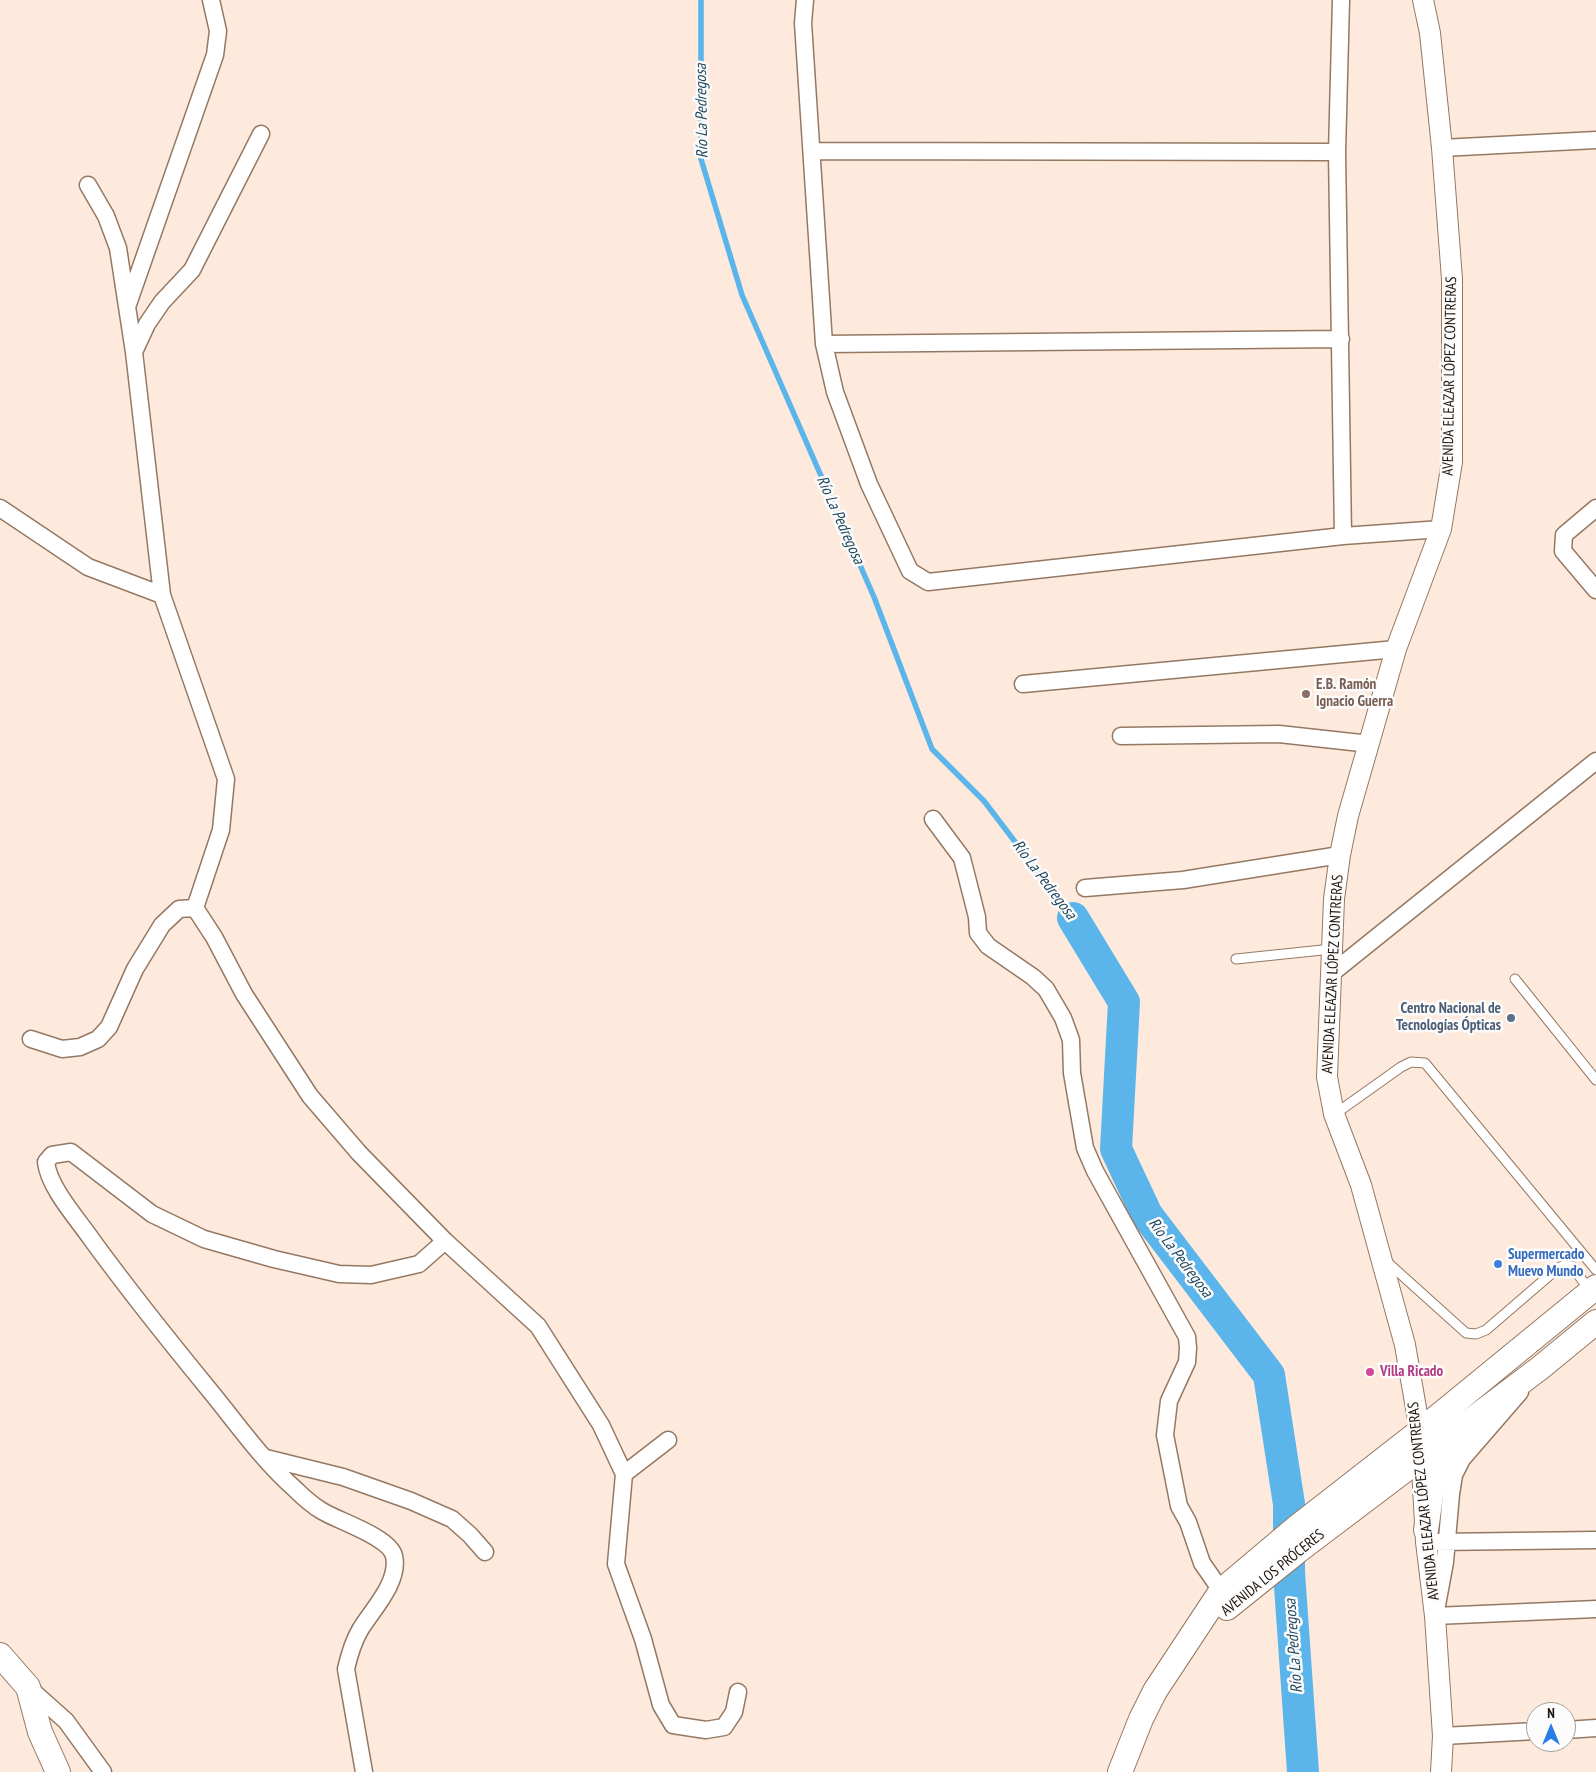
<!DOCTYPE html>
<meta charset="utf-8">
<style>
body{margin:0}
#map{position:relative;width:1596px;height:1772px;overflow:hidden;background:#feeadc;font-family:"PT Sans Narrow",sans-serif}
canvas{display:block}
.north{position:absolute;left:1526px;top:1702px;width:50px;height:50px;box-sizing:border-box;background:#fcfcfc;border:1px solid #a4a09c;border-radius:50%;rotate:0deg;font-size:14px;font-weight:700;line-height:20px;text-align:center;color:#20150c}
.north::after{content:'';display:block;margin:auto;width:18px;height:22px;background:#297be6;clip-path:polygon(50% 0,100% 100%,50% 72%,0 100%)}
</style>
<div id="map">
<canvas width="1596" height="1772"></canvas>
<div class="north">N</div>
</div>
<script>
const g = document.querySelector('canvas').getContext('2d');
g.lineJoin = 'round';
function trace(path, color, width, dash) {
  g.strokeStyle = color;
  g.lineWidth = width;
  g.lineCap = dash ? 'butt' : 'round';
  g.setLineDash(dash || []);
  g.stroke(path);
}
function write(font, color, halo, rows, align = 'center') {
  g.font = font + ' "PT Sans Narrow",sans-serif';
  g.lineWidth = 5;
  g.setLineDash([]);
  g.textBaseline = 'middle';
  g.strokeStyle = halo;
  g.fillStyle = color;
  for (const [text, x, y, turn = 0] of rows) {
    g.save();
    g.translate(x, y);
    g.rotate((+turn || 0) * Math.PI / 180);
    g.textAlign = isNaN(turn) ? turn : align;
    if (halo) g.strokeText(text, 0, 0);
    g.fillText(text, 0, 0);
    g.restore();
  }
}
trace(new Path2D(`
 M701,0V159L742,295L874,597L932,749L984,801L1073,918`), '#5bb5ea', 5.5);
trace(new Path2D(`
 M1073,918L1124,1002L1116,1149L1147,1215L1269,1375L1289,1504V1572L1303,1772`), '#5bb5ea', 32);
const service = new Path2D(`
 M1236,959L1332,949
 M1515,979L1596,1080
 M1335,1114L1401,1067L1411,1062L1425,1063L1596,1270
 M1386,1261L1466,1333L1476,1334L1486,1330L1558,1268L1565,1265L1572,1266L1590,1291`);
const minor = new Path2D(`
 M805,0L803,23L824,344L835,392L869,484L910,571L928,582L1343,536L1441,529
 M1341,0L1337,152L1343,536
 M1442,148L1596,140
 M812,151L1337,152
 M88,185L106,216L118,248L134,352L162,595L226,779L221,830L195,908L214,937L244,994L310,1096L359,1153L445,1241L419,1264L371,1275L339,1274L274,1259L204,1239L152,1214L71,1152L52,1155L46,1162C49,1188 77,1218 92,1240C130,1292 170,1342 211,1392C238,1425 263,1461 295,1489C303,1497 312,1505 322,1511C338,1521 390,1537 394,1556C400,1582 372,1610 360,1630C353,1642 349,1656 346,1669L364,1772
 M128,304L215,55L218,31L211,0
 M824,344L1341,339
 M134,352L147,324L162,302L192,270L261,134
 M0,508L88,567L162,595
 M1596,508L1564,535L1563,551L1596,590
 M1023,684L1396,649
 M1121,736L1279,734L1370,744
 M933,819L962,858L977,917L978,933L988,946L1033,977L1046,989L1063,1018L1071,1040L1072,1073L1085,1148L1095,1171L1187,1337L1188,1348L1187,1362L1169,1401L1165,1435L1179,1506L1188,1522L1202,1563L1227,1599
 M1085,888L1183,880L1340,855
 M1332,973L1596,761
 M31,1039L62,1049L80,1047L98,1039L109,1027L135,969L162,925L179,909L195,908
 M445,1241L538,1326L601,1425L624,1474L616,1564L643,1639L661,1705L673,1725L706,1730L724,1727L734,1712L738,1692
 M1520,1392L1462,1459L1454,1475L1451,1494L1445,1562L1435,1616L1596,1609
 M266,1458L343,1477L411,1501L452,1519L470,1535L485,1552
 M624,1474L668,1440
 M1436,1542L1596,1540
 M28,1687L66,1721L103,1772
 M1566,1730L1596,1728
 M1443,1736L1536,1731`);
const tertiary = new Path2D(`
 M1423,0L1430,33L1442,148L1452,279V462L1441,529L1396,649L1348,816L1340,855L1334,899L1327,1077L1334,1114L1361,1185L1405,1345L1420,1431L1426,1542L1435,1616L1443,1736L1441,1772`);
const secondary = new Path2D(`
 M1426,1530L1433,1482L1446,1456L1465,1438
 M1227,1608L1298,1551L1540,1368L1596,1322
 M0,1655L28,1687L40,1732L58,1772
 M1120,1772L1141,1719L1155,1691L1221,1591L1297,1527L1420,1431L1596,1287`);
trace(service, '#957862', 11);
trace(minor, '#957862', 19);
trace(tertiary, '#957862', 22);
trace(secondary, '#957862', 26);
trace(service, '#fff', 9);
trace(minor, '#fff', 16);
trace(tertiary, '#fff', 20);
trace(secondary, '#fff', 24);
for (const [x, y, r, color] of [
 [1306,694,5,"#8d6e63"],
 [1511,1018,5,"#5c6f8a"],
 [1498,1264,5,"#3f7fe0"],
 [1370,1372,5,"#d1479c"]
]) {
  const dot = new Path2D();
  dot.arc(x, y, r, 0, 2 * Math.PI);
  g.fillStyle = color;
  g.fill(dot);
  trace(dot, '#fcfcfc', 2);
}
write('15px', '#20150c', '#fcfcfc', [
 ["AVENIDA ELEAZAR LÓPEZ CONTRERAS",1450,376,-89],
 ["AVENIDA ELEAZAR LÓPEZ CONTRERAS",1333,974,-87],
 ["AVENIDA ELEAZAR LÓPEZ CONTRERAS",1424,1501,-96],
 ["AVENIDA LOS PRÓCERES",1273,1573,-39]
]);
write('bold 15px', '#785e54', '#fcfcfc', [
 ["E.B. Ramón",1316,685],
 ["Ignacio Guerra",1316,702]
], 'left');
write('bold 15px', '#4e5e75', '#fcfcfc', [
 ["Centro Nacional de",1501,1009],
 ["Tecnologías Ópticas",1501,1026]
], 'right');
write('bold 15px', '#366cbe', '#fcfcfc', [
 ["Supermercado",1508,1255],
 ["Muevo Mundo",1508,1272]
], 'left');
write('bold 15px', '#b23c85', '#fcfcfc', [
 ["Villa Ricado",1380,1372]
], 'left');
write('italic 16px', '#244a61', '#fcfcfc', [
 ["Río La Pedregosa",702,111,-91],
 ["Río La Pedregosa",840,520,66],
 ["Río La Pedregosa",1044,880,53],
 ["Río La Pedregosa",1180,1258,53],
 ["Río La Pedregosa",1294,1646,-94]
]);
</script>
